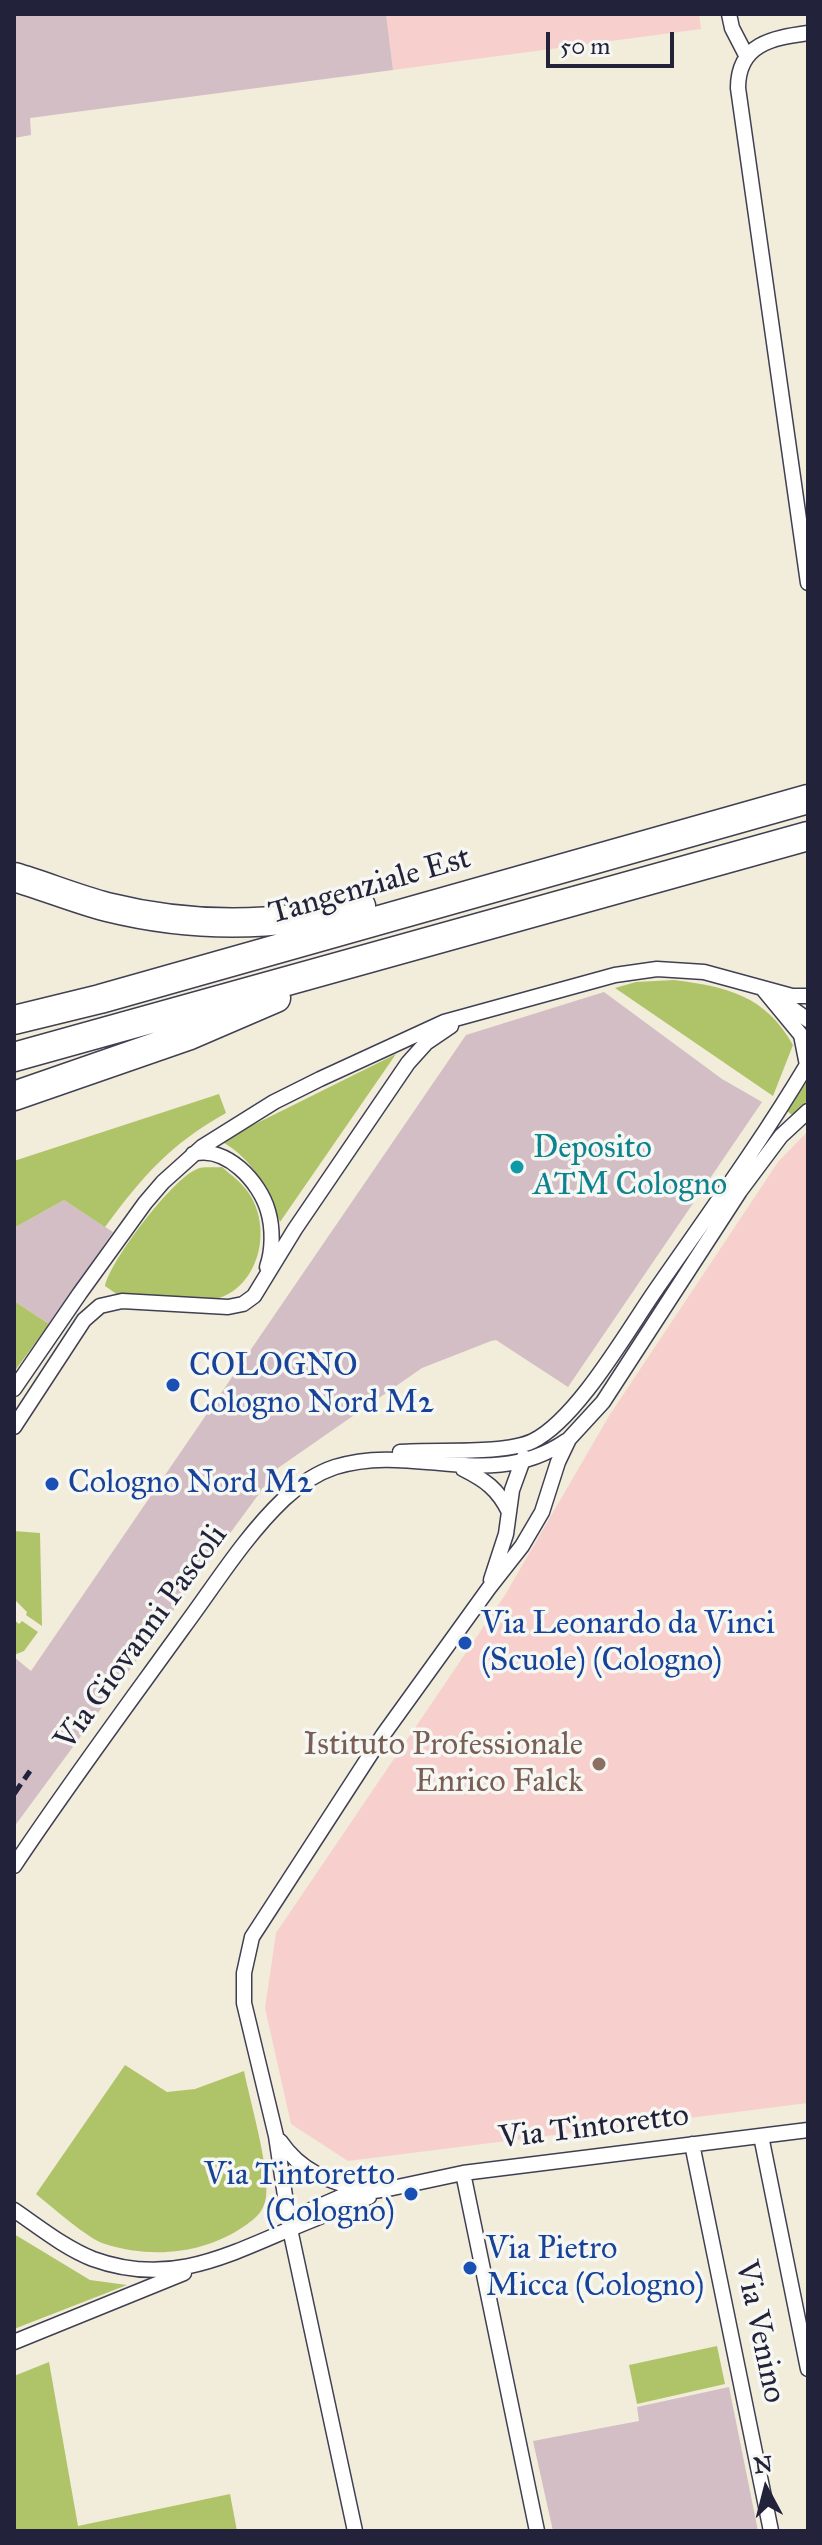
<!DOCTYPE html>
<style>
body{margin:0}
#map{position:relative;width:822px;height:2545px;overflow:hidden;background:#f2ecda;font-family:"IM FELL Great Primer",serif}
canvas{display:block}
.frame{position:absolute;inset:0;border:16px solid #22223b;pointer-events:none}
.north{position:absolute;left:726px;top:2449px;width:80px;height:80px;-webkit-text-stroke:6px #f6f6f2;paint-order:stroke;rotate:353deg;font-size:22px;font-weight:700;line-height:32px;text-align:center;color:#22223b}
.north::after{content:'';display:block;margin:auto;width:28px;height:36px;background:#22223b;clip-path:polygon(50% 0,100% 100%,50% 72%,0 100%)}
.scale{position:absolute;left:546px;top:32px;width:128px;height:36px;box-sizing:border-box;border:4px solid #22223b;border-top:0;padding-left:10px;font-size:24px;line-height:28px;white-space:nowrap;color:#22223b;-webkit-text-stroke:6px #f6f6f2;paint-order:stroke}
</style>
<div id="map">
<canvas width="822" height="2545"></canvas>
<div class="frame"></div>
<div class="north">N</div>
<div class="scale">50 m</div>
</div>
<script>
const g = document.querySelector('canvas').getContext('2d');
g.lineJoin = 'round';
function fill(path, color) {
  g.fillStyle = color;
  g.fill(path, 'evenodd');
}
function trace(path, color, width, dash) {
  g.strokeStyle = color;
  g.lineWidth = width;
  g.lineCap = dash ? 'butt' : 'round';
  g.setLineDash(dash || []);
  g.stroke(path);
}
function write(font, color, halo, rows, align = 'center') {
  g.font = font + ' "IM FELL Great Primer",serif';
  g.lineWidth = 7;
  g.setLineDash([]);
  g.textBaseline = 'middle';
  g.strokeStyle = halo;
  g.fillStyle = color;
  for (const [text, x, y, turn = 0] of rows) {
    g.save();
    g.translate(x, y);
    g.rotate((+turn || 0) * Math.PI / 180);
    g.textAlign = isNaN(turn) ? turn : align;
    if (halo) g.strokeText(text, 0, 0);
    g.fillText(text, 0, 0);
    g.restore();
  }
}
fill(new Path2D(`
 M386,14H699L701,29L393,70Z
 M808,1131V2103L348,2161L291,2124L265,2008L276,1933L505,1595L609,1416L778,1162Z`), '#f7d0ce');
fill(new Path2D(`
 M14,14H386L393,70L30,118L31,135L14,138Z
 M604,992L722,1079L762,1102L568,1387L496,1340L491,1341L422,1368L278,1468L14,1827V1657L31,1671L466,1035Z
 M64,1200L113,1232L49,1324L14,1301V1228Z
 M729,2387L758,2531L722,2529L710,2531H553L533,2441L639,2421L637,2407Z`), '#d2bec4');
fill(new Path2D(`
 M674,980C727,987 765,995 793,1045L773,1096L615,988L636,982Z
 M396,1054L280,1222C267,1188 254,1160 221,1141Z
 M808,1080V1100L792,1115L787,1111Z
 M219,1094L226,1113C169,1145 143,1176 105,1227L64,1200L14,1228V1161Z
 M222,1167C231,1175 241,1182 248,1192C273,1227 260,1287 216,1299C200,1303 139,1296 118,1295L105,1286C110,1261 172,1179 197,1169C203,1166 215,1168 222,1167Z
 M14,1301L49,1324L14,1372Z
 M14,1531L40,1533L42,1626L26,1615L27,1612L14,1599Z
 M14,1620L19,1624L22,1621L38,1632L24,1651L14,1655Z
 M125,2065L167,2092L195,2089L244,2071C250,2101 270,2169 266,2197C264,2211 256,2218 246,2225C205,2254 152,2259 105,2244C88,2239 52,2207 36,2194Z
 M14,2234L90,2280L127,2285L14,2329Z
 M717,2346L725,2384L637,2404L629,2365Z
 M49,2362L78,2526L230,2494L237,2531H14V2376Z`), '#afc469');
const street = new Path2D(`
 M729,14L732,28L747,57
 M808,33C772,38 738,44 738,88L808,583
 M763,989L801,1035L807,1065
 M783,1002L808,1020
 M193,1154C226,1145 260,1182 268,1211C273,1228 273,1250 267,1267
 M14,1389L80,1293L145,1203L163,1182L202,1147L274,1102L320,1079L444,1022L615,975L657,969L704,972L792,996H808
 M14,1427L84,1320L100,1306L122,1301L228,1307L243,1304L254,1296L295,1229L408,1063L426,1043L451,1026
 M400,1452C435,1449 504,1455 533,1441C577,1419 626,1333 655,1291C707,1216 761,1142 808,1063
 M463,1469C485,1480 498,1489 509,1512
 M491,1580L506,1534L512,1490L524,1457
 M14,1866C68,1785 126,1707 183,1628C215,1585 245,1536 284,1499C298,1486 317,1473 335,1467C415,1442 490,1493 566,1441
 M761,2136L808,2369
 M280,2141C301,2172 328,2181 363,2190
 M692,2144L771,2531
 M463,2173L537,2531
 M14,2210C39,2227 65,2248 93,2259C164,2285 218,2260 283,2232C311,2220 340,2209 369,2197
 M290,2229L306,2212L345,2195L388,2189L463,2173L808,2130
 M14,2342L184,2273
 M355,2531L290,2229L276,2136L244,2003V1973L252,1937L383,1735L489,1588L522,1546L542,1512L558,1462L569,1439L603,1402L740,1191L781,1136L808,1111`);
const highway = new Path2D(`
 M14,877C45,886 76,899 107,907C192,928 276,928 361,906
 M14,1020L100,999L808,799
 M14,1057L808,836
 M14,1096L190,1035L276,998`);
trace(street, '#414053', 17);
trace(highway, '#414053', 31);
trace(street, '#fff', 14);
trace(highway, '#fff', 28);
trace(new Path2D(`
 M14,1794L30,1771`), '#22223b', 5, [12, 6]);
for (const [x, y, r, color] of [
 [517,1167,8,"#0f9aa8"],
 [173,1385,8,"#1a4fb4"],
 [52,1484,8,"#1a4fb4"],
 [465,1643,8,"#1a4fb4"],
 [599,1764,8,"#8d6e63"],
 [411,2194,8,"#1a4fb4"],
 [470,2268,8,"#1a4fb4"]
]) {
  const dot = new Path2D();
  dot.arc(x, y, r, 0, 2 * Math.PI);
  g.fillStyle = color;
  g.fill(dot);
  trace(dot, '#f6f6f2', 3);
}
write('32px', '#22223b', '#f6f6f2', [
 ["Tangenziale Est",370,887,-16],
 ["Via Giovanni Pascoli",142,1638,-54],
 ["Via Tintoretto",594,2128,-7],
 ["Via Venino",759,2332,78]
]);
write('32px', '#0d838f', '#f6f6f2', [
 ["Deposito",533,1149],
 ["ATM Cologno",533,1186]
], 'left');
write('32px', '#164399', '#f6f6f2', [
 ["COLOGNO",189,1367],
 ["Cologno Nord M2",189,1404],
 ["Cologno Nord M2",68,1484],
 ["Via Leonardo da Vinci",481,1625],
 ["(Scuole) (Cologno)",481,1662],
 ["Via Tintoretto",395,2176,"right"],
 ["(Cologno)",395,2213,"right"],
 ["Via Pietro",486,2250],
 ["Micca (Cologno)",486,2287]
], 'left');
write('32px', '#785e54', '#f6f6f2', [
 ["Istituto Professionale",583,1746],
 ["Enrico Falck",583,1783]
], 'right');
</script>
